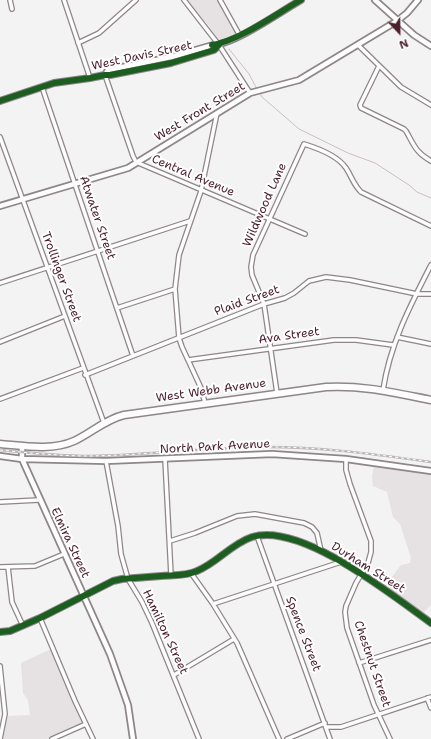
<!DOCTYPE html>
<style>
body{margin:0}
#map{position:relative;width:431px;height:739px;overflow:hidden;background:#f3f3f3;font-family:"Shantell Sans",sans-serif}
canvas{display:block}
.north{position:absolute;left:379px;top:12px;width:40px;height:40px;-webkit-text-stroke:3px #fff;paint-order:stroke;rotate:158deg;font-size:11px;font-weight:700;line-height:16px;text-align:center;color:#4a1f2b}
.north::after{content:'';display:block;margin:auto;width:14px;height:18px;background:#4a1f2b;clip-path:polygon(50% 0,100% 100%,50% 72%,0 100%)}
</style>
<div id="map">
<canvas width="431" height="739"></canvas>
<div class="north">N</div>
</div>
<script>
const g = document.querySelector('canvas').getContext('2d');
g.lineJoin = 'round';
function fill(path, color) {
  g.fillStyle = color;
  g.fill(path, 'evenodd');
}
function trace(path, color, width, dash) {
  g.strokeStyle = color;
  g.lineWidth = width;
  g.lineCap = dash ? 'butt' : 'round';
  g.setLineDash(dash || []);
  g.stroke(path);
}
function write(font, color, halo, rows, align = 'center') {
  g.font = font + ' "Shantell Sans",sans-serif';
  g.lineWidth = 4;
  g.setLineDash([]);
  g.textBaseline = 'middle';
  g.strokeStyle = halo;
  g.fillStyle = color;
  for (const [text, x, y, turn = 0] of rows) {
    g.save();
    g.translate(x, y);
    g.rotate((+turn || 0) * Math.PI / 180);
    g.textAlign = isNaN(turn) ? turn : align;
    if (halo) g.strokeText(text, 0, 0);
    g.fillText(text, 0, 0);
    g.restore();
  }
}
fill(new Path2D(`
 M187,0H217L237,33L219,41L209,26Z
 M374,465L431,473V605L424,612L406,602L389,588L385,586L401,565L410,563L411,558L400,524L393,517L387,492L373,486L372,477Z
 M51,649L53,650L83,721L82,724L47,739H3L8,716L30,715L28,700L23,693L21,663Z`), '#e6e1e2');
trace(new Path2D(`
 M229,49L249,74L257,89
 M260,93L262,97L299,129L348,153L375,163L409,185L417,192L431,198`), '#cbbfc3', 1);
const minor = new Path2D(`
 M10,0L12,9
 M64,0L90,78
 M184,0L219,45L250,93
 M220,0L240,36
 M78,43L99,33L136,0
 M358,45L401,87L431,105
 M379,66L360,105L361,108L404,129L406,131C414,145 416,153 431,161
 M105,75L133,156L136,162L305,234
 M42,87L133,356
 M0,137L104,423
 M0,283L190,221
 M117,308L175,289
 M397,337L431,344
 M0,342L65,316
 M188,360L334,340H356L393,345
 M85,375L264,304L285,298L294,293L309,281L326,277L350,280L417,294H431
 M383,390C390,344 410,306 431,265
 M277,393L264,304L252,275L251,267L253,255L304,144C317,148 338,156 346,168C352,177 353,184 361,192L431,226
 M0,399L83,368
 M205,403L201,388L182,347L179,338L175,289L179,255L201,191L217,113
 M165,459L171,575
 M346,459V470L350,484L371,541V552L368,563L356,583L346,606L345,612L347,628L374,705L390,739
 M106,461L118,526L121,554L128,579L142,602L152,623L199,739
 M0,502L39,500
 M257,536L330,739
 M170,541L195,533L237,516L255,514L304,523L312,527L317,533L321,551
 M0,567L35,566L64,554
 M8,567L12,602L23,626
 M191,573L213,604L237,643L279,739
 M213,604L341,562
 M40,618L75,701L93,739
 M359,663L431,640
 M0,666L5,714L0,739
 M174,675L234,639
 M427,698L431,708
 M327,727H341L431,697
 M52,739L86,724
 M287,739L325,723`);
const tertiary = new Path2D(`
 M375,0L414,35L431,46
 M105,75L108,70L171,57L213,45C235,44 280,12 301,0
 M0,101L54,83L90,78L105,75H110L171,63L214,50L219,45
 M0,206L128,168L250,93L299,80L397,21L407,13L418,0
 M22,446V459L110,654L128,705L133,739
 M0,456L22,459L106,461L272,454L346,459L431,471
 M0,632L10,631L40,618L113,581L122,579C135,578 148,577 161,576C173,575 187,576 197,571C217,563 231,544 252,537C301,522 392,595 431,623`);
const trunk = new Path2D(`
 M0,444C24,446 52,451 74,441C91,433 106,419 124,415L326,387C363,385 395,393 431,400`);
trace(minor, '#8e8688', 6);
trace(tertiary, '#8e8688', 8);
trace(trunk, '#8e8688', 9);
trace(minor, '#fdfdfd', 3.5);
trace(tertiary, '#fdfdfd', 4.5);
trace(trunk, '#fdfdfd', 6);
const rail = new Path2D(`
 M0,450C30,453 60,456 90,456C146,455 201,448 257,447C315,446 373,454 431,462`);
trace(rail, '#bbb6b8', 2.5);
trace(rail, '#fff', 1, [3]);
trace(new Path2D(`
 M212,45C239,41 276,14 301,0
 M0,101L54,83L90,78L105,75H110L171,63L214,50L219,45
 M0,632L10,631L40,618L113,581L122,579C135,578 148,577 161,576C173,575 187,576 197,571C217,563 231,544 252,537C301,522 392,595 431,623`), '#1b5e20', 6);
write('12px', '#4a1f2b', '#fff', [
 ["West Davis Street",142,56,-12],
 ["West Front Street",200,112,-31],
 ["Central Avenue",193,176,23],
 ["Wildwood Lane",265,205,-66],
 ["Atwater Street",97,218,71],
 ["Trollinger Street",61,277,70],
 ["Plaid Street",247,301,-20],
 ["Ava Street",289,336,-8],
 ["West Webb Avenue",211,391,-8],
 ["North Park Avenue",215,447,-3],
 ["Elmira Street",70,543,65],
 ["Durham Street",368,568,32],
 ["Hamilton Street",165,632,65],
 ["Spence Street",303,634,69],
 ["Chestnut Street",372,664,71]
]);
</script>
